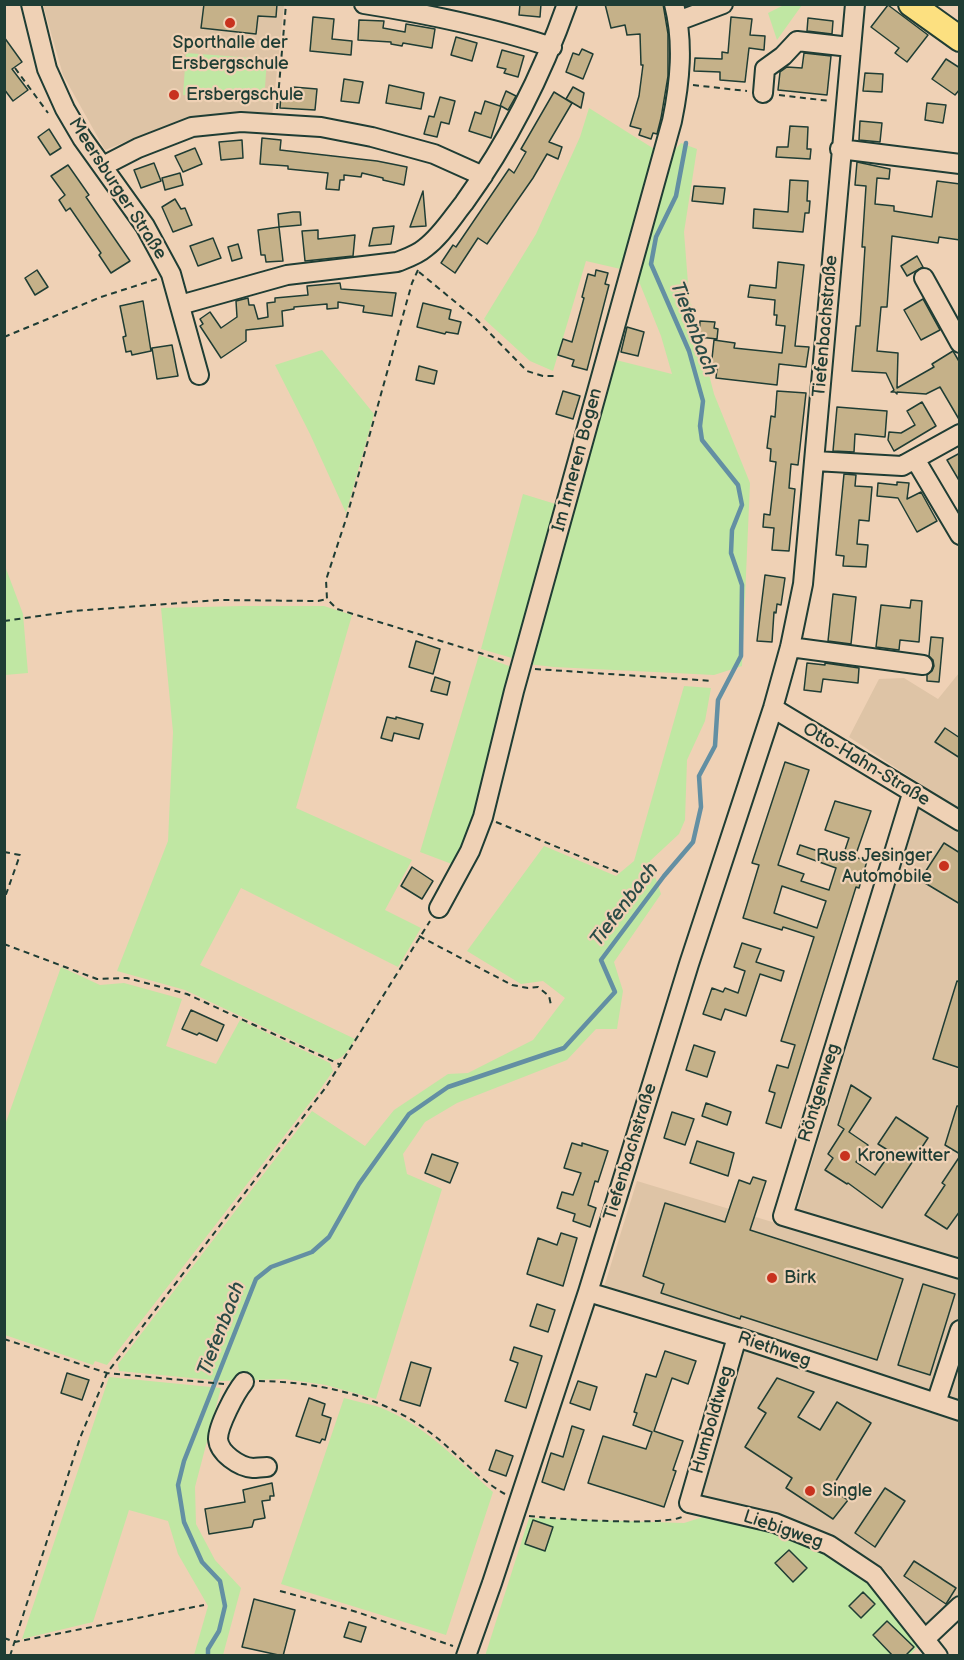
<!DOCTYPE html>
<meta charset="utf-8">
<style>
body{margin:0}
#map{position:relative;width:964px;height:1660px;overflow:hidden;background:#efd1b5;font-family:"Balsamiq Sans",sans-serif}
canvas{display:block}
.frame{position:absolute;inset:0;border:6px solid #1f3d34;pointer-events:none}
</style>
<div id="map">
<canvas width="964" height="1660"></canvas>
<div class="frame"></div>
</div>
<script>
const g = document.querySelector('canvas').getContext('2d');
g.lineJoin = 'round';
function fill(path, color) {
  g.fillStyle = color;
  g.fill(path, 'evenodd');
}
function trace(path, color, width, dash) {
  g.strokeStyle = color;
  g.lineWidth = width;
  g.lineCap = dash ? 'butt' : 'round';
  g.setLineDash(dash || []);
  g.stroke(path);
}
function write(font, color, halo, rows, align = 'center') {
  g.font = font + ' "Balsamiq Sans",sans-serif';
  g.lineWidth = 4.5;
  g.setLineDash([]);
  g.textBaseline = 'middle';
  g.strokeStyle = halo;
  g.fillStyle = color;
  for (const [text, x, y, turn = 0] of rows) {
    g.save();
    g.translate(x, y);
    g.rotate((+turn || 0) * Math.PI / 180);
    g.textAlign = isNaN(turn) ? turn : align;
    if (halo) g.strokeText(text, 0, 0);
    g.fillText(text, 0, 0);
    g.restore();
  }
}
fill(new Path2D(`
 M43,5H284L272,117L234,115L168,125L105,150L63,75Z
 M959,673V1600L929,1627L887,1572L822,1537L696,1500L704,1466L744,1330L603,1290L637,1181L792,1228L925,787L849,737L879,679L904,678L938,699Z`), '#dec4a6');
fill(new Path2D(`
 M786,4L802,5L777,40L768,13Z
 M186,53L267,59L264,101L183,95Z
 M589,108L659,152L625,270L586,261L553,371L530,361L484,319L536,234L580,137Z
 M681,143L697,149L684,232L689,296L714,394L750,483L742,666L714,675L554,667L527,664L612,359L672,374L661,336L638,279L670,155Z
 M322,350L374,414L346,513L310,434L275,365Z
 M523,494L562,506L518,656L512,658L481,649Z
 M5,566L23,614L28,673L5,675Z
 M242,606H324L352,615L296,808L412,860L385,910L421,928L398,967L241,888L200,965L355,1039C349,1048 345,1058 334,1060L185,990L117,971L168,841L173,732L161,608Z
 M479,655L509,666L513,672L473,832L457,866L420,852Z
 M684,686L711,688L705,721L687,760L685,820L679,834L650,861L661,894L614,962L623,991L617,1029H596L567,1060L457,1103L425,1122L403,1154L407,1174L442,1189L376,1399L326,1385L284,1379L222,1381L119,1371L118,1364L312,1111L365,1146L394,1110L448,1074L468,1073L533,1040L565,998L543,981L521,984L467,951L544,846L616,876L634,861Z
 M61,967L100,985L124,983L182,999L166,1046L216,1064L240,1020L330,1063L333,1071L319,1091L107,1365L95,1361L93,1365L5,1335V1125Z
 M109,1377L221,1388L195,1487L196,1524L215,1560L241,1588L223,1655H194L208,1606L178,1554L168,1521L129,1510L93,1622L22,1639Z
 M344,1398C354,1401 365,1403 376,1406C422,1422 457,1460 493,1492L446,1635L281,1584Z
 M703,1517L761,1528L821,1550L875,1587L920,1644L909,1656H485L529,1518L684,1523Z`), '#c0e7a3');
trace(new Path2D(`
 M208,1656V1649L219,1631L225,1606L220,1581L202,1562L184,1522L178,1485L184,1461L256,1279L271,1267L312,1252L329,1237L359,1184L409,1114L448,1087L564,1048L615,992L601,960L664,876L693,842L701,807L699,776L715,746L718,700L741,656L742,585L731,553L732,530L742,505L738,485L702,440L700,426L703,401L689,351L651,264L656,237L676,196L686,143`), '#638fa3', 4.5);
const building = new Path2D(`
 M204,4H277L276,17L258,16L256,34L201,28Z
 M520,4H541L540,17L519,15Z
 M605,4H663L668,34V76L661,118L657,134L653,133L651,139L639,135L641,129L630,126L639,96L643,65H641L640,34L627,35L625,25L611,28Z
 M888,5L928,35L907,62L895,53L899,48L871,27Z
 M313,17L334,19L332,39L352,41L351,55L310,51Z
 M731,17L752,19L750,35L765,36L764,50L749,48L745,82L720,80V72L694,71L695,58L722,59V52L728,53Z
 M808,18L833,21L832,34L807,31Z
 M359,20L384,21L383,28L405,32L406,24L435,29L432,48L403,43L402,46L391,44V42L358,40Z
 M4,37L22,62L12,69L28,90L13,101L4,89Z
 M456,37L477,43L472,61L451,55Z
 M582,49L593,54L583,79L566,72L573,53L579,55Z
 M502,50L524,56L518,77L504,73L506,69L497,67Z
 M804,53L831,56L827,95L778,90L780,72L787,67L802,68Z
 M946,59L960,68V89L955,95L932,79Z
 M865,73L883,74L882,92L863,91Z
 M344,79L363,82L359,103L341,101Z
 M389,85L424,93L421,109L386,103Z
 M293,87L317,89L315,110L280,108L281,94L292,96Z
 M573,87L584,93L581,108L566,99Z
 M506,91L516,96L508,110L501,106L491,138L469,131L475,112L481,114L485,101L500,106Z
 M554,92L572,103L549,142L562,147L558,159L547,154L533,178L487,244L478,238L455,273L441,263L453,245L456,247L509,169L514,173L526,152L521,149Z
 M440,97L455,101L449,124L441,122L437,137L424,134L429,116L434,117Z
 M927,103L946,105L943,123L925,120Z
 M860,121L882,123L880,142L859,140Z
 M790,126L808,127L807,149H811L810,159L776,157L777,147H788Z
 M49,129L61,148L50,155L38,137Z
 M262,138L281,140L280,150L377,161L407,167L404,185L383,180V178L362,173L361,177L344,175V180H340L339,190L326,189L328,173L288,169V166L260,164Z
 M242,140L243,158L221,160L219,142Z
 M195,148L202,164L183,172L175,156Z
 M857,162L890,169L889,179L877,178L875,204L894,206V211L932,217L937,181L960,184V240L939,237L938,243L892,236L887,307H881L877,351L898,353L897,388L934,367L932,364L953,351L960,363V421L940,387L926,394L897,392V394L895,392H891L894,390L886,373L852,371L856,326H860L865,247H862L866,186L855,185Z
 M154,163L161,181L141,188L134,170Z
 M68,165L89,195L86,197L130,261L111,273L99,255L101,253L70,208L66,211L59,200L65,195L51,176Z
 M180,173L183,185L165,190L162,178Z
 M790,180L808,181L807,201H810L809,213H805L803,232L753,228L754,209L788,212Z
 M694,186L725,188L723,204L692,201Z
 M423,191L426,226L410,227Z
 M175,199L181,209L185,208L192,225L173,232L162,207Z
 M293,212H300L301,225L279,227L278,214Z
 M394,226L391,244L369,246L373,228Z
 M279,227L283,261L266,262L265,255H261L258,230Z
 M318,230V239L355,235L353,256L305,261L302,231Z
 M213,238L221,258L198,266L190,246Z
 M238,244L242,258L232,261L228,247Z
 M917,256L923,267L907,276L901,266Z
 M778,262L804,265L795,346L809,347L806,367L779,364L777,385L716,378L717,368H711L714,340L735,343L734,348L782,353L785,326L776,325L777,315H774L775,300L748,297L750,285L776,288Z
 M37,270L48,287L35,295L25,278Z
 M596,270L608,273L605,284L609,285L587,370L572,366L574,360L558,355L563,339L572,342L584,298L582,297L588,274L595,276Z
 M340,283L341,289L396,293L392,316L363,312L364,306L338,302V308L327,309V304L294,307V309L282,311L283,326L246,330V341L221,358L200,326L203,324L200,319L210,312L221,328L237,317L236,301L248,298L249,305H254L258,319L268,317L267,303L275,302V298L308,295L307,286Z
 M923,299L940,330L921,340L904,310Z
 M143,301L151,351L132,355L131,351L126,352L123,337L126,336L120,306Z
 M423,303L451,310L449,319L461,322L458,334L446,332L445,334L417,327Z
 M700,321L715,322L714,328L718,329L717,339L699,337Z
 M627,327L644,332L638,356L621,352Z
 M172,345L178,376L157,379L152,348Z
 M419,366L437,371L434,384L416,380Z
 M563,391L580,396L573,419L556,414Z
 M777,391L806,393L798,465L791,464L789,488L795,489L789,551L772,550L774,528L763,527L764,514L770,515L776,462L770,461L771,449L767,448L771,416L775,417Z
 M922,402L936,426L894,451L888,440L889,432L901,433L915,425L907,411Z
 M837,407L887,411L885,437L855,434L854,452L833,451Z
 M960,453V482L947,460Z
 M844,474L856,475L855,486L872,487L869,521L859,520L857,544L868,545L866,567L843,566L844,556L836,555Z
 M897,482L909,483L907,499L921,492L937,521L917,532L898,498L877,496L878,483L897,485Z
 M765,575L785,578L781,605L777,604L776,613L774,612L772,642L757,641Z
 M833,594L856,597L851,644L828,641Z
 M911,600L922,601L919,642L900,640L899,650L876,647L881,605L910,608Z
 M931,637L943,638L939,682L927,681V675L932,671L934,666L933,660L929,656Z
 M416,641L440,649L433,674L409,667Z
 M807,663L825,665V663L859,668L858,683L823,679L821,692L804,690Z
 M435,677L450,682L447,695L431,691Z
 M387,717L396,719V717L423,724L419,739L394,733L392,741L381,738Z
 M945,728L960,738V758L935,742Z
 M785,762L809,770L778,865L804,874L801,881L829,890L836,868L797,854L800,845L842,859L849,838L825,830L835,801L871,811L855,857L867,861L859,888L856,887L781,1128L766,1123L775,1093L769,1091L777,1065L788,1068L795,1045L781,1041L814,937L783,927L782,930L743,918L759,865L752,863ZM782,886L826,901L817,928L774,913Z
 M944,843L960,853V904L920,880Z
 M412,867L433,881L422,899L401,886Z
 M742,943L761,949L756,962L784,971L781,981L760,974L746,1016L725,1009L721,1020L703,1014L712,988L723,992L725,988L738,993L745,971L734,967Z
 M957,981L960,982V1068L933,1059Z
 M191,1010L224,1025L217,1041L199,1033L197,1035L182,1029Z
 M694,1045L715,1052L707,1077L686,1070Z
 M851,1085L871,1098L849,1132L868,1145L856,1162L875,1175L891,1152L878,1144L896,1117L928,1138L882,1208L848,1183L847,1184L825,1170L833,1158L828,1154L844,1129L838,1125Z
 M706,1103L731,1112L727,1125L702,1116Z
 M957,1106H960V1154L945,1145Z
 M672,1112L694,1119L685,1145L664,1138Z
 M697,1141L734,1153L728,1176L690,1163Z
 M572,1143L582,1146V1143L608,1151L598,1182L595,1181L588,1205L596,1208L590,1227L573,1221L575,1214L557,1208L562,1192L573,1195L581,1173L564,1168Z
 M432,1154L458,1163L450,1183L425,1173Z
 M960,1156V1211L947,1229L925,1215L945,1185L942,1183Z
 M753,1177L766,1181L750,1230L903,1279L877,1360L741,1316L740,1319L661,1293L664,1284L643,1276L665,1203L725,1222L739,1180L750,1184Z
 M561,1233L577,1238L563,1286L527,1274L538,1238L557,1245Z
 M923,1284L955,1294L930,1375L898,1365Z
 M537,1304L555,1310L548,1332L530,1326Z
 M514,1347L542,1356L526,1408L505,1401L518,1363L510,1360Z
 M665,1351L696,1361L688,1384L672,1378L654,1431L683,1441L673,1470L676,1471L664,1507L588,1483L603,1436L646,1449L652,1432L633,1425L637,1413L634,1412L646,1374L656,1377Z
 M411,1362L431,1368L420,1406L400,1400Z
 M67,1373L89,1380L82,1400L61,1393Z
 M777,1378L814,1392L798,1417L820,1430L837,1402L871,1423L831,1489L848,1500L833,1519L786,1488L792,1478L745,1447L766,1413L758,1408Z
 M578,1381L597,1387L590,1410L570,1403Z
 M309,1398L325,1404L322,1415L331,1418L325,1440L322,1439L320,1443L296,1436Z
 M572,1426L584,1430L564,1490L542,1482L551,1453L563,1457Z
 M496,1450L513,1456L506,1476L489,1470Z
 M272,1483L274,1496H270V1500L262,1501L265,1518L254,1520L252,1527L209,1534L205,1509L245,1502L243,1490Z
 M885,1488L905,1501L875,1547L855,1533Z
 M533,1520L553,1527L545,1551L525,1544Z
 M789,1550L807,1568L793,1582L775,1563Z
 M914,1561L956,1588L946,1604L904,1576Z
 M863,1592L875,1604L861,1618L849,1606Z
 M254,1599L295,1610L283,1656L242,1647Z
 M887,1621L914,1647L905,1656H893L873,1635Z
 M349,1622L366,1627L361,1642L344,1637Z`);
fill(building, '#c5b189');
trace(building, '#1f3d34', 1.5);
const minor = new Path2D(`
 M31,4L47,69L65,109L82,138L145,226L171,274L199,375
 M364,4C428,14 490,27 552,47
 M678,21L723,4
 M763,93L765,69L783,56L797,41L850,47
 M840,149L960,164
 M103,166L138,148L192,127L241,122L321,127L372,137L434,154L483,176
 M924,278L960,343
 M180,305L287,275L397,262C407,258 417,255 425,248C441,236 452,218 464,203C508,142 542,75 567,4
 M915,459L960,535
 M815,461L902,466L960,434
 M790,647L923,665
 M773,708L960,821
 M912,794L783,1216L960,1269
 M439,908L470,851L483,817L514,691L672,121C680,82 684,43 674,4
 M588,1292L737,1337L960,1411
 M737,1337L689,1503L775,1523L829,1545L874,1575L938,1656
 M244,1382C235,1393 218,1426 218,1439C219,1453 239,1467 253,1468C257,1468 262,1467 267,1467
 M936,1403L960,1330
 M925,1639L960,1606
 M466,1656L492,1583L588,1292L689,964L773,708L790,647L803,584L855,4`);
const major = new Path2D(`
 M911,4L960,39`);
trace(minor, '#1f3d34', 22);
trace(major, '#1f3d34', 28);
trace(new Path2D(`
 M15,68L48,113
 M693,85L747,91
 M779,95L830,101
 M277,109L286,4
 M418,270L412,283L347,516L326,580L327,599L337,609L506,661
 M419,272L477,320L527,371L543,376H557
 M4,337L101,297L157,279
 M4,621L74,611L219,600L318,601L327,599
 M535,669L713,681
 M496,822L618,872
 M4,852L20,855L4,900
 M419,936L512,985L528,988L538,987L549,996L551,1005
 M4,944L97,979L127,978L187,994L341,1065
 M4,1339L107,1373L224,1384
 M259,1381C318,1382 380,1395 428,1431C455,1450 476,1478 505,1494
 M529,1516C555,1519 663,1526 682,1517
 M280,1591L357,1612L453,1646
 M4,1638L15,1642L204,1605
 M10,1656L80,1438L107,1373L326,1087L430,921`), '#1f3d34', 2, [6, 4.5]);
trace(minor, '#efd1b5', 18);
trace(major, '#fce080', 24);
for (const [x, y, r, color] of [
 [230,23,6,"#c8321e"],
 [174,95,6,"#c8321e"],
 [944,866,6,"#c8321e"],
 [845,1156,6,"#c8321e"],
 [772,1278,6,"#c8321e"],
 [810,1491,6,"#c8321e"]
]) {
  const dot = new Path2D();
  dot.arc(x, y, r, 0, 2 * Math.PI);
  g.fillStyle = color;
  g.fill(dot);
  trace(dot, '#efd1b5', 2);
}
write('18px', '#1f3d34', '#efd1b5', [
 ["Sporthalle der",230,43,"center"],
 ["Ersbergschule",230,64,"center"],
 ["Ersbergschule",186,95],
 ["Russ Jesinger",932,856,"right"],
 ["Automobile",932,877,"right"],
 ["Kronewitter",857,1156],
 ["Birk",784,1278],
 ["Single",822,1491]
], 'left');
write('18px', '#1f3d34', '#efd1b5', [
 ["Meersburger Straße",117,189,57],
 ["Tiefenbachstraße",826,326,-85],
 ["Im Inneren Bogen",578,460,-75],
 ["Otto-Hahn-Straße",866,765,31],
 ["Röntgenweg",820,1093,-73],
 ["Tiefenbachstraße",631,1152,-73],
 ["Riethweg",774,1350,19],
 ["Humboldtweg",713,1420,-74],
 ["Liebigweg",783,1530,19]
]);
write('italic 20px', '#2a4b46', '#efd1b5', [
 ["Tiefenbach",693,329,69],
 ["Tiefenbach",625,905,-53],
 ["Tiefenbach",222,1329,-69]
]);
</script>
